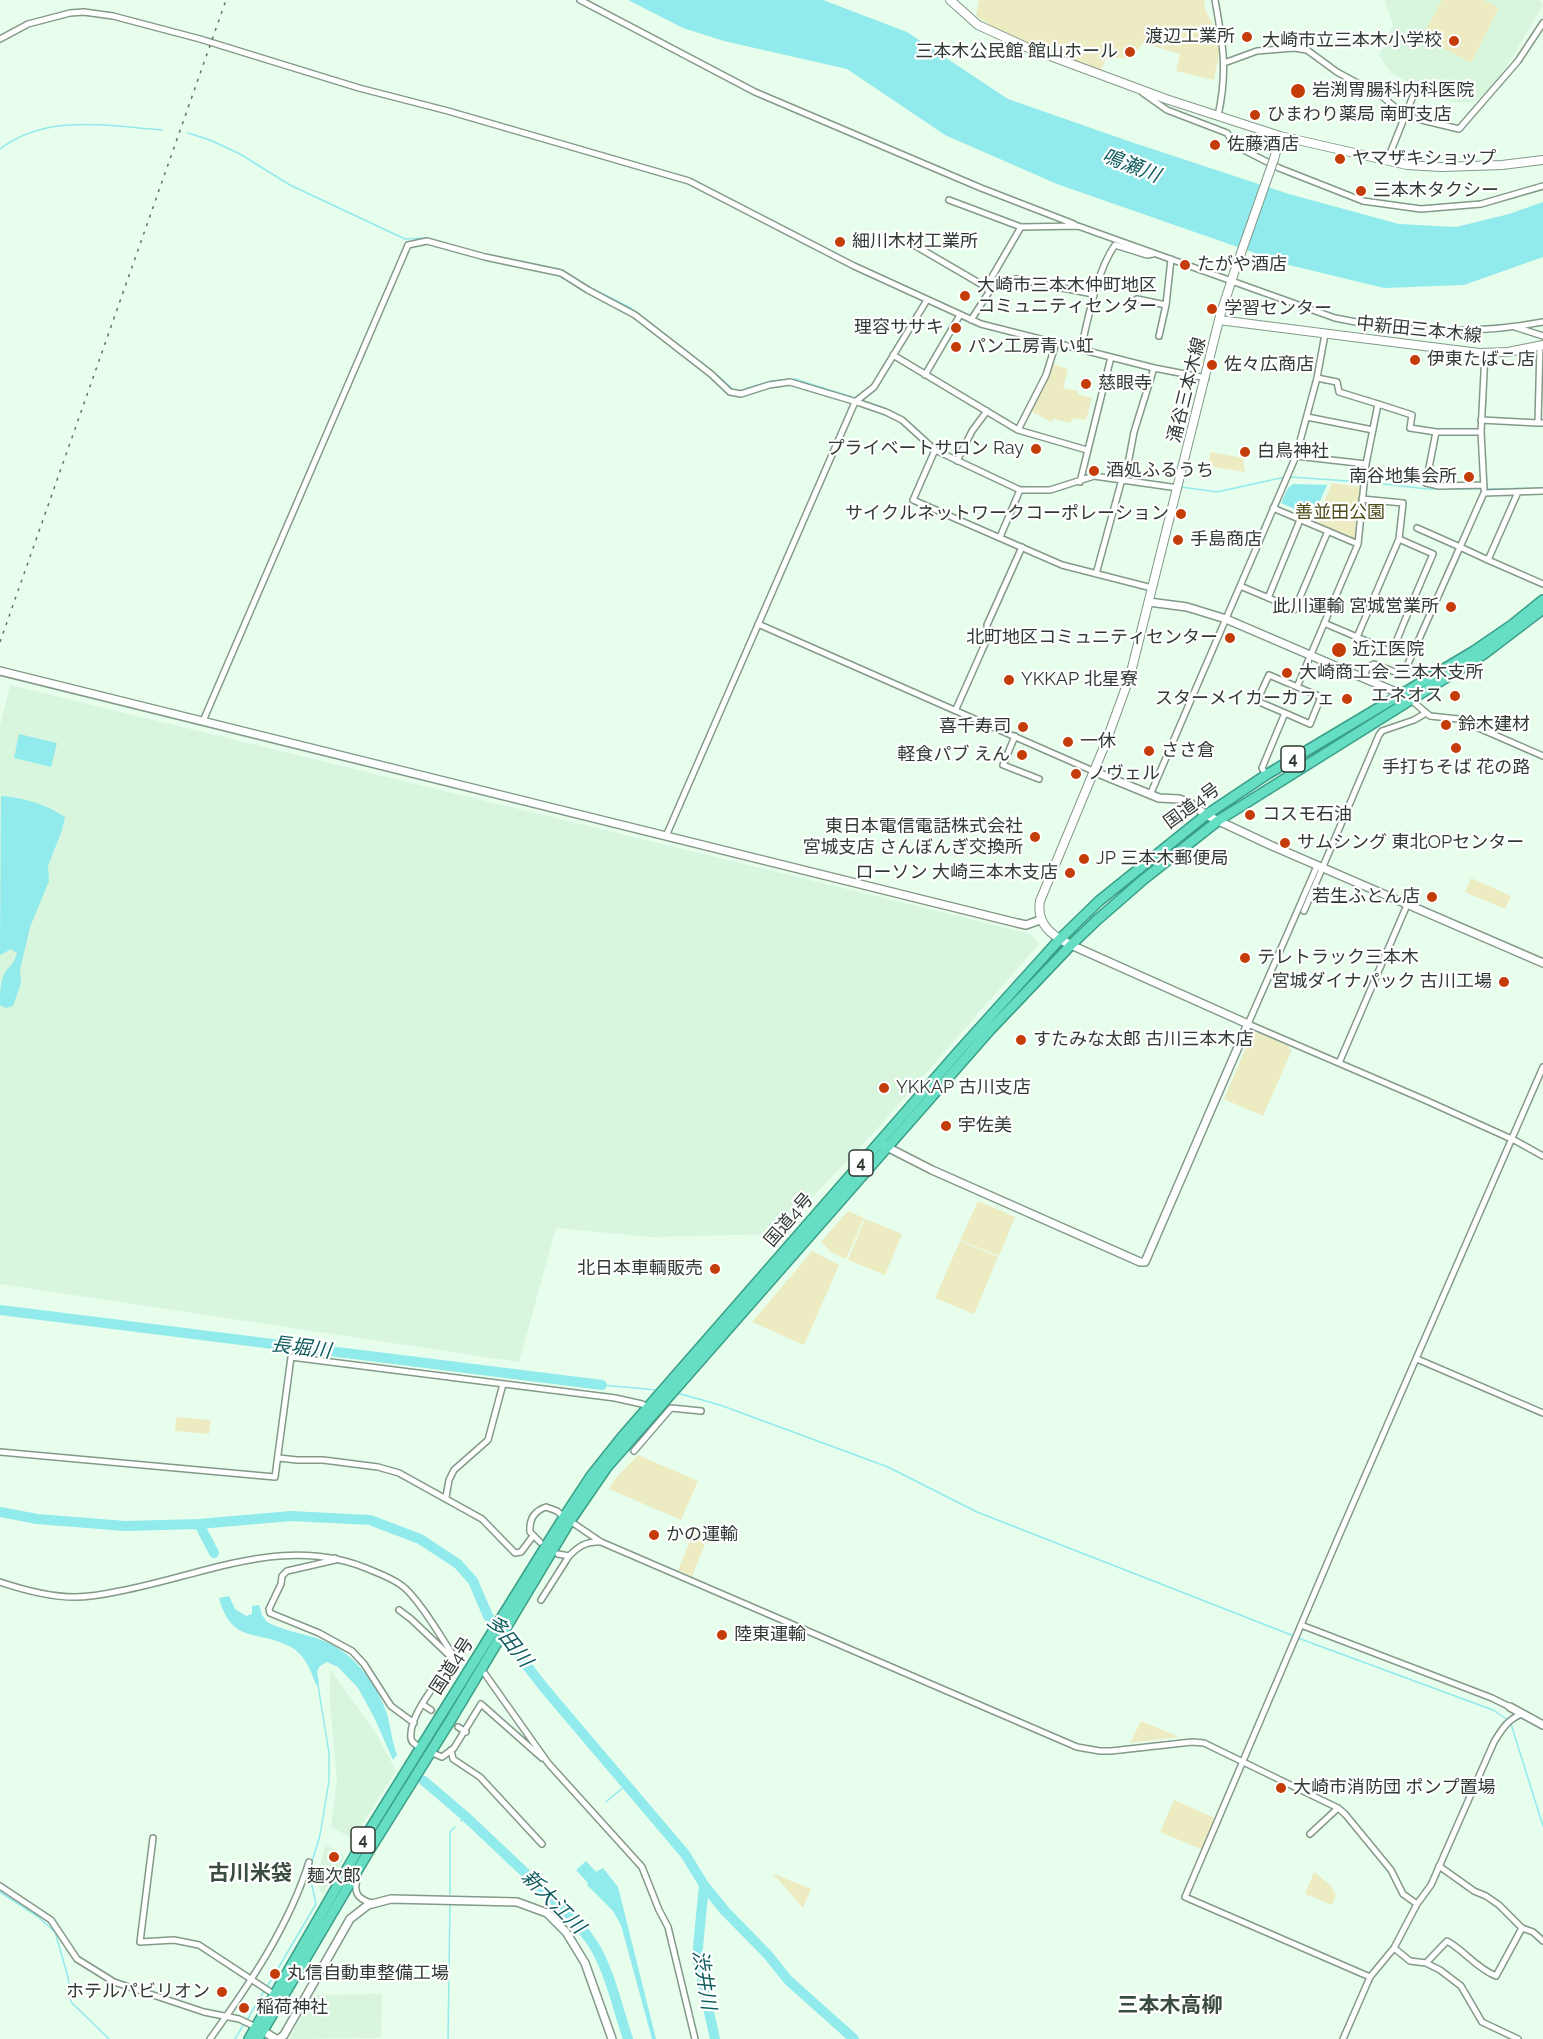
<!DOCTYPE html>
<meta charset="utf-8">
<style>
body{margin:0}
canvas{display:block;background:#e7feec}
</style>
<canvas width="1543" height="2039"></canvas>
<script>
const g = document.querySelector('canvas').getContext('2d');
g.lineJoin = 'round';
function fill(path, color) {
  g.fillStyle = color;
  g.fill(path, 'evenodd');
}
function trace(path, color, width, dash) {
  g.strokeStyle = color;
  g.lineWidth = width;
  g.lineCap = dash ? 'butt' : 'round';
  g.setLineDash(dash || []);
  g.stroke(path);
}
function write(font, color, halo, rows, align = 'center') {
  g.font = font + ' Raleway,"Noto Sans JP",sans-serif';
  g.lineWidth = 4.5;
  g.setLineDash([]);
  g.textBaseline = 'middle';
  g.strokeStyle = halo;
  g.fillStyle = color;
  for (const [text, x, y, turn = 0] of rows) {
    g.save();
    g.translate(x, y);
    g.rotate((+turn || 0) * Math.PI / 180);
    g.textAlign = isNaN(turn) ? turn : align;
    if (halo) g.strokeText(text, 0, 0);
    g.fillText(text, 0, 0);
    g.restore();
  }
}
fill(new Path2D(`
 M1386,0H1539L1543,5L1512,58L1490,90L1474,102H1451L1413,87L1390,71L1379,56L1393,25L1385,2Z
 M10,685L1031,934L1039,944L870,1137L777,1234L651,1237L556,1228L519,1362L0,1284V726Z
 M330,1669L376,1733L396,1771L353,1839L331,1827L337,1780L330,1704Z
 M325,1844L345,1856L323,1894L320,1891L317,1880Z
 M382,1994L381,2038L289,2039L313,1995Z`), '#d8f5de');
fill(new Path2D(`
 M979,0H1204L1206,12L1222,39L1214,80L1176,71L1180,54L1143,43L1131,59L1107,57L1099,74L1024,46L976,16Z
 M1442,0H1484L1499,8L1471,63L1422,37Z
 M1052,364L1068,369L1063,388L1078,391V394L1092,398L1086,420L1073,418L1070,423L1054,419L1051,422L1029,410Z
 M1210,452L1243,458L1245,472L1209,466Z
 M1332,483L1361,487L1355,540L1315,523Z
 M1471,878L1511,896L1505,909L1465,892Z
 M1253,1031L1289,1046V1049L1292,1050L1263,1116L1224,1099Z
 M978,1201L1015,1217L999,1256L960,1240Z
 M848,1211L864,1218L846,1259L831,1252L821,1242Z
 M865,1219L902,1234L885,1275L848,1260Z
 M960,1241L998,1257L974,1314L935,1298Z
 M812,1251L839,1265L804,1345L752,1322Z
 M176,1417L211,1420L209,1434L175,1431Z
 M638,1455L698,1481L681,1520L609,1489L615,1479Z
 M695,1529L709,1535L692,1576L678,1570Z
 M1141,1721L1179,1737L1130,1743Z
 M1174,1800L1215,1818L1201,1849L1160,1832Z
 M1314,1872L1331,1886L1336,1895L1332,1905L1305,1894Z
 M772,1873L811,1889L803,1908L791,1894L792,1892L791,1894Z`), '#ecebc2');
fill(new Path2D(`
 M628,0H823L907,32L1008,99L1131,142L1289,194L1399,224L1456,227L1509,214L1543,202V257L1464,285L1384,288L1289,265L1057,184L945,135L847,69L724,41L683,28Z
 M1293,484L1327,485L1313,517L1281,503L1288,488Z
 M19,734L57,743L51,767L14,758Z
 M1,796C23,797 47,805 65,817L62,830L48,866L49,881L30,927L20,970L21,983L13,1006L6,1008L0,1005C0,994 0,984 4,974C9,965 13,967 17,953L11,949L0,955Z
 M229,1596L235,1609L246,1616L252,1614V1606L259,1605L262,1615L267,1622C286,1632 309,1634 329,1643C356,1656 378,1686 387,1714C391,1728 392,1742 397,1755L393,1760L374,1717L358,1688L338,1667L327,1662L320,1666L317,1671L319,1684L316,1685C311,1671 305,1655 291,1647C257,1629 232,1645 219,1598Z
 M586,1861L596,1872L603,1868L618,1887L656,2039H652L621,1925L613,1911L587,1885L588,1883L576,1870Z`), '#91eaec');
trace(new Path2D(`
 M188,133L210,140L240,154L290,185L405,239L428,238L457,247
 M0,149C47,113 107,126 162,130
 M479,253L559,269L591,288L631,308L717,375L734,390
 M738,391L771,381L795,379L855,398
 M867,402C892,411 906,416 923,436
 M1290,477L1362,482
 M1367,482L1427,489H1482
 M1017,486L1030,487
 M1181,487L1217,492L1285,477
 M1487,489L1543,488
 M602,1385L657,1390
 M677,1393L720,1405L888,1467L977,1512L1294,1636
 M1298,1638L1493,1710L1508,1720
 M1511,1724L1543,1826
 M606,1802L627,1784
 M461,1821L465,1816
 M0,1892L37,1916L55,1932L68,1977L71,2002L109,2039
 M450,1894V1832L455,1827
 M267,1987L316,1904L309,1872L320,1835L329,1781V1753L318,1685
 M247,2020L264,1991
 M235,2039L244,2024
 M448,2039L450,1904`), '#91eaec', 1.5);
trace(new Path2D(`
 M0,1310L602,1385
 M0,1512L37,1519L125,1526L199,1524L291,1516L370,1520L420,1539L458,1564L473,1581L488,1616L545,1689L685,1854L704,1885L725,1911L768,1955L788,1980L854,2039
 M199,1524L214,1553
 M424,1781L465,1816L573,1918C581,1928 590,1938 596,1949C611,1976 618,2010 628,2039
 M704,1885L697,1957L715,2039`), '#91eaec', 10);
trace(new Path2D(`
 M431,1710L458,1727`), '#c3d7c7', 5, [5, 2.5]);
const minor = new Path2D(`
 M580,0L755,92L981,188L1074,224
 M1215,0C1223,45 1228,70 1218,116
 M0,39L28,24L70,13L84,12L113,16L200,39L359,88L448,111L689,181L854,266L981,324L1154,368L1206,378
 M1224,63L1257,51L1294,48L1307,50L1337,72L1383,97L1405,116L1459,129L1518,61L1543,23
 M1143,93L1167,110L1227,133L1236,146L1279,168L1363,201L1421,209L1481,204L1543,186
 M1387,161L1417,86
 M949,200L1021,227
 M914,245L986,287
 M1016,279L1093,294
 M1137,299L1166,305
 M971,320L989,292L986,287L1021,227L1078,226L1335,318C1404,333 1474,335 1543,322
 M1515,327L1543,336
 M1159,336L1166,305L1171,259
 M1540,345L1538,423H1543
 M1081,349C1088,319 1097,270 1115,245L1147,255L1153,254
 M893,355L1018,430L1087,450
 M925,375L960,315
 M1317,378L1337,382L1339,392L1378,404
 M1307,417L1373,430
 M1481,420L1538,423
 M1018,430L1046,375L1056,343
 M1436,432H1481
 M935,450L913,500L1062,565L1152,588
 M1296,456L1366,464
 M957,461L972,431L987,411
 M1125,480L1134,432L1154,368
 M1080,482L1111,357
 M1484,489L1481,432L1485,353
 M1518,492L1488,560L1460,547L1484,493L1543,491
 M1362,499L1403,503L1399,539L1433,554L1412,603L1432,611
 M1273,508L1358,544
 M1000,537L1020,490
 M1488,560L1543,584
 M1096,574L1122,479
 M1240,586L1295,609L1328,531
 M1268,598L1300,520
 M1324,623L1392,652L1412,603
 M758,624L1093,771
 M1357,637L1399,539
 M1364,677L1367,668L1374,664L1403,675L1460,547L1417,528
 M1297,687L1358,544L1366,464L1378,404L1412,415L1410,428L1436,432L1426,483L1439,486L1484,485
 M1411,700L1430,716L1458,719L1543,756
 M956,709L988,637L987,625L1022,547
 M203,721L408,245L427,241L485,257L561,273L588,290L635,315L711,374L730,392L741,394L769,385L790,382L860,403L886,412L902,420L935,450L1020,490H1050L1094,476L1178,488
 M1015,736L1003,765L1039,779
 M1266,775L1262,768L1285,713L1310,724L1321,697L1269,675L1257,701L1285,713
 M1150,795L1296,456L1317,378L1325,334
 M666,836L855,402L874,387L927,300
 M1317,866L1248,1024L1425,1100L1516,1141L1543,1156
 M1304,911L1379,735L1382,731L1414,720L1426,713
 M1339,1063L1407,905
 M1417,1359L1543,1413
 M634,1451L671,1408L701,1411
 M0,1452L275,1477L291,1357L615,1398L642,1404L648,1407
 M279,1458L297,1460H323L378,1467L399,1473L482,1519L515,1553L521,1552L533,1536
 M446,1497L449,1480L454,1470L488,1440L503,1384
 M570,1521L601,1542L1077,1747L1100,1751H1111L1192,1742L1204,1743L1338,1808L1345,1814L1391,1870L1403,1894L1417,1904
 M540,1542L530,1532C529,1519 534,1511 546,1507L557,1511L564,1517
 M558,1554L569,1556C578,1547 586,1541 599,1542
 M335,1558V1560L287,1571L282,1576L281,1584L269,1609L270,1613L319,1633L352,1651L364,1664L391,1706L414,1723
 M0,1582C24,1590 49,1597 75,1597C90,1597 106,1594 120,1591C206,1575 288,1532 373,1571C383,1575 393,1579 401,1585C417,1596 441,1637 453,1655L451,1663C439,1680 408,1716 411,1738C411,1743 417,1745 421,1748
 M541,1600L569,1556
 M399,1610L411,1619L453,1659
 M1301,1625L1492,1698L1510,1707
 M485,1674L548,1763L642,1867L659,1910L668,1927L695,2039
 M422,1704L431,1710
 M458,1727L466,1732
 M451,1750L453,1759L480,1777L542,1844
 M430,1752L442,1757L454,1748L481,1704L542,1758
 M1310,1834L1338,1808
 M153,1838L140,1942L174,1940L199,1945L275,1995
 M1439,1866L1474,1891L1486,1896L1499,1905L1522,1928L1533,1932L1543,1941
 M358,1875C353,1891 356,1899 372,1903
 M0,1886L51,1920L77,1959L114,1982L204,2012L239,2019L256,2027
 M1394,1948L1410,1961L1426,1963L1440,1970L1461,1986L1482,2022L1518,2039
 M1426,1963L1447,1941C1465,1951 1476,1968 1496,1976L1522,1928
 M1370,1977L1185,1897L1338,1538L1543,1067
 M210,2039C249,1985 289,1926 309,1862
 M1343,2039L1370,1977L1394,1948L1417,1904L1431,1885L1494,1742C1502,1729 1508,1719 1522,1714`);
const tertiary = new Path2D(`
 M1149,602L1187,607L1226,619L1403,695
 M0,671L1017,923L1026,925L1040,920
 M1093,771L1159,798L1179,799L1190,803L1206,815L1270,845L1543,963
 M885,1146L932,1170L1140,1262H1145L1248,1024L1071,945
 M1510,1707L1543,1725
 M263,2031L276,2039
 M279,2039L284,2035L350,1919L368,1905L391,1899L517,1902L547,1913L566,1932L585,1963L612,2039`);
const secondary = new Path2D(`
 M950,0L978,25L1026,47L1166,99L1280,136L1407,165L1441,167L1502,165L1543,160
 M1274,159L1280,136
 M1219,320L1479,353L1508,352L1543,345
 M1071,945C1052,936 1036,924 1040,901L1106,742L1130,676L1220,316L1234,273`);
const trunk = new Path2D(`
 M249,2039L369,1831L564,1517L591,1476L622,1437L959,1051L1059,940L1099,901L1206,815L1266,775L1474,651L1512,625L1543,600
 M258,2039L370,1849L450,1721L570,1521L607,1467L990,1030L1071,945L1097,920L1144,879L1219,820L1484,654L1543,609`);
trace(minor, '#849989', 8);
trace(tertiary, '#849989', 10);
trace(secondary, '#849989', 10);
trace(trunk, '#3a9f88', 12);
trace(minor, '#fff', 5);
trace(tertiary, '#fff', 7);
trace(secondary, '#fff', 8);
trace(trunk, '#66dec4', 9);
trace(new Path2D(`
 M0,642L226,0`), '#637066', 1.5, [3, 6]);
const secondaryBridge = new Path2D(`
 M1234,273L1274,159`);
trace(secondaryBridge, '#849989', 10, []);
trace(secondaryBridge, '#fff', 8);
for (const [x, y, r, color] of [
 [1247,37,6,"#c43d08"],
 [1454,41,6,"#c43d08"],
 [1130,52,6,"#c43d08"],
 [1298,91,8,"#c43d08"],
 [1255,115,6,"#c43d08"],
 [1215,145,6,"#c43d08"],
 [1340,159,6,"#c43d08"],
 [1361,191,6,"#c43d08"],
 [840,242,6,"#c43d08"],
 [1185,265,6,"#c43d08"],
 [965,296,6,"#c43d08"],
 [1212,309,6,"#c43d08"],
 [956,328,6,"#c43d08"],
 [956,347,6,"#c43d08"],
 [1415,360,6,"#c43d08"],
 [1212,365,6,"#c43d08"],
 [1086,384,6,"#c43d08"],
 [1036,449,6,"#c43d08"],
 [1245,452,6,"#c43d08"],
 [1094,471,6,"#c43d08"],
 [1469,477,6,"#c43d08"],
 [1181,514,6,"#c43d08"],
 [1178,540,6,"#c43d08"],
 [1451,607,6,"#c43d08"],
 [1230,638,6,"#c43d08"],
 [1339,650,8,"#c43d08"],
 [1287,673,6,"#c43d08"],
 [1009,680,6,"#c43d08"],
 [1455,696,6,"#c43d08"],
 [1347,699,6,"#c43d08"],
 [1446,725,6,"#c43d08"],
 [1023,727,6,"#c43d08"],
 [1068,742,6,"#c43d08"],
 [1456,748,6,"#c43d08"],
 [1149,751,6,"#c43d08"],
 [1022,755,6,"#c43d08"],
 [1076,774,6,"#c43d08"],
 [1250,815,6,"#c43d08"],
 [1035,837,6,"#c43d08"],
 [1285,843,6,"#c43d08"],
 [1084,859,6,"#c43d08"],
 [1070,873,6,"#c43d08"],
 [1432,897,6,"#c43d08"],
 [1245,958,6,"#c43d08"],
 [1504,982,6,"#c43d08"],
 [1021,1040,6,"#c43d08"],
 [884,1088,6,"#c43d08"],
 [946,1126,6,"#c43d08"],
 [715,1269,6,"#c43d08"],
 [654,1535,6,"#c43d08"],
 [722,1635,6,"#c43d08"],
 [1281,1788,6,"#c43d08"],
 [334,1857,6,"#c43d08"],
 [275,1974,6,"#c43d08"],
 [222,1992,6,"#c43d08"],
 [244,2008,6,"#c43d08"]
]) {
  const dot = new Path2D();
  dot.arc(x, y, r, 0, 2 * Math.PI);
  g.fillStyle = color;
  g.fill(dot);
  trace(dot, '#fff', 2);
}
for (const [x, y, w] of [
 [1293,759,24],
 [861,1163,24],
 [363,1840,24]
]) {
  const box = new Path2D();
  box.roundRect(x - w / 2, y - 13, w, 26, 4.5);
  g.fillStyle = '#fff';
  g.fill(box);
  trace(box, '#313a33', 1.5);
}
write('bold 16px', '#313a33', null, [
 ["4",1293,759],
 ["4",861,1163],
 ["4",363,1840]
]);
write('18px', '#313a33', '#fff', [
 ["渡辺工業所",1235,37,"right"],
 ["大崎市立三本木小学校",1442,41,"right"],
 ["三本木公民館 館山ホール",1118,52,"right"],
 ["岩渕胃腸科内科医院",1312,91],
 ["ひまわり薬局 南町支店",1267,115],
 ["佐藤酒店",1227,145],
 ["ヤマザキショップ",1352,159],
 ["三本木タクシー",1373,191],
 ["細川木材工業所",852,242],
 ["たがや酒店",1197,265],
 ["大崎市三本木仲町地区",977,286],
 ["コミュニティセンター",977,307],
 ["学習センター",1224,309],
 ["理容ササキ",944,328,"right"],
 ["パン工房青い虹",968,347],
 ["伊東たばこ店",1427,360],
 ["佐々広商店",1224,365],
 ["慈眼寺",1098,384],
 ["プライベートサロン Ray",1024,449,"right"],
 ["白鳥神社",1257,452],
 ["酒処ふるうち",1106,471],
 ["南谷地集会所",1457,477,"right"],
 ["サイクルネットワークコーポレーション",1169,514,"right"],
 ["手島商店",1190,540],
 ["此川運輸 宮城営業所",1439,607,"right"],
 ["北町地区コミュニティセンター",1218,638,"right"],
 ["近江医院",1352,650],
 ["大崎商工会 三本木支所",1299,673],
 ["YKKAP 北星寮",1021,680],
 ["エネオス",1443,696,"right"],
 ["スターメイカーカフェ",1335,699,"right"],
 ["鈴木建材",1458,725],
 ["喜千寿司",1011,727,"right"],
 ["一休",1080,742],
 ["ささ倉",1161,751],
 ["軽食パブ えん",1010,755,"right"],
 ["手打ちそば 花の路",1456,768,"center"],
 ["ノヴェル",1088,774],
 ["コスモ石油",1262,815],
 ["東日本電信電話株式会社",1023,827,"right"],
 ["宮城支店 さんぼんぎ交換所",1023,848,"right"],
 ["サムシング 東北OPセンター",1297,843],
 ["JP 三本木郵便局",1096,859],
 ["ローソン 大崎三本木支店",1058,873,"right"],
 ["若生ふとん店",1420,897,"right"],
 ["テレトラック三本木",1257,958],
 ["宮城ダイナパック 古川工場",1492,982,"right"],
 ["すたみな太郎 古川三本木店",1033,1040],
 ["YKKAP 古川支店",896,1088],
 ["宇佐美",958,1126],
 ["北日本車輌販売",703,1269,"right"],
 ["かの運輸",666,1535],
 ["陸東運輸",734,1635],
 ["大崎市消防団 ポンプ置場",1293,1788],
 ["麺次郎",334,1877,"center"],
 ["丸信自動車整備工場",287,1974],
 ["ホテルパビリオン",210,1992,"right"],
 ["稲荷神社",256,2008]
], 'left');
write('18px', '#313a33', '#fff', [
 ["中新田三本木線",1419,330,6],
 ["涌谷三本木線",1187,390,-76],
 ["国道4号",1192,806,-36],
 ["国道4号",789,1220,-49],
 ["国道4号",452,1666,-57]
]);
write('18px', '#4f4c1b', '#fff', [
 ["善並田公園",1340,513]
]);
write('italic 20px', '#105d5f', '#fff', [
 ["鳴瀬川",1131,166,21],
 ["長堀川",301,1348,7],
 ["多田川",509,1641,52],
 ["新大江川",553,1902,45],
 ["渋井川",704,1980,81]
]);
write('bold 21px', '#394c3e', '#fff', [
 ["古川米袋",250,1874],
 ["三本木高柳",1170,2006]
]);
</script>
